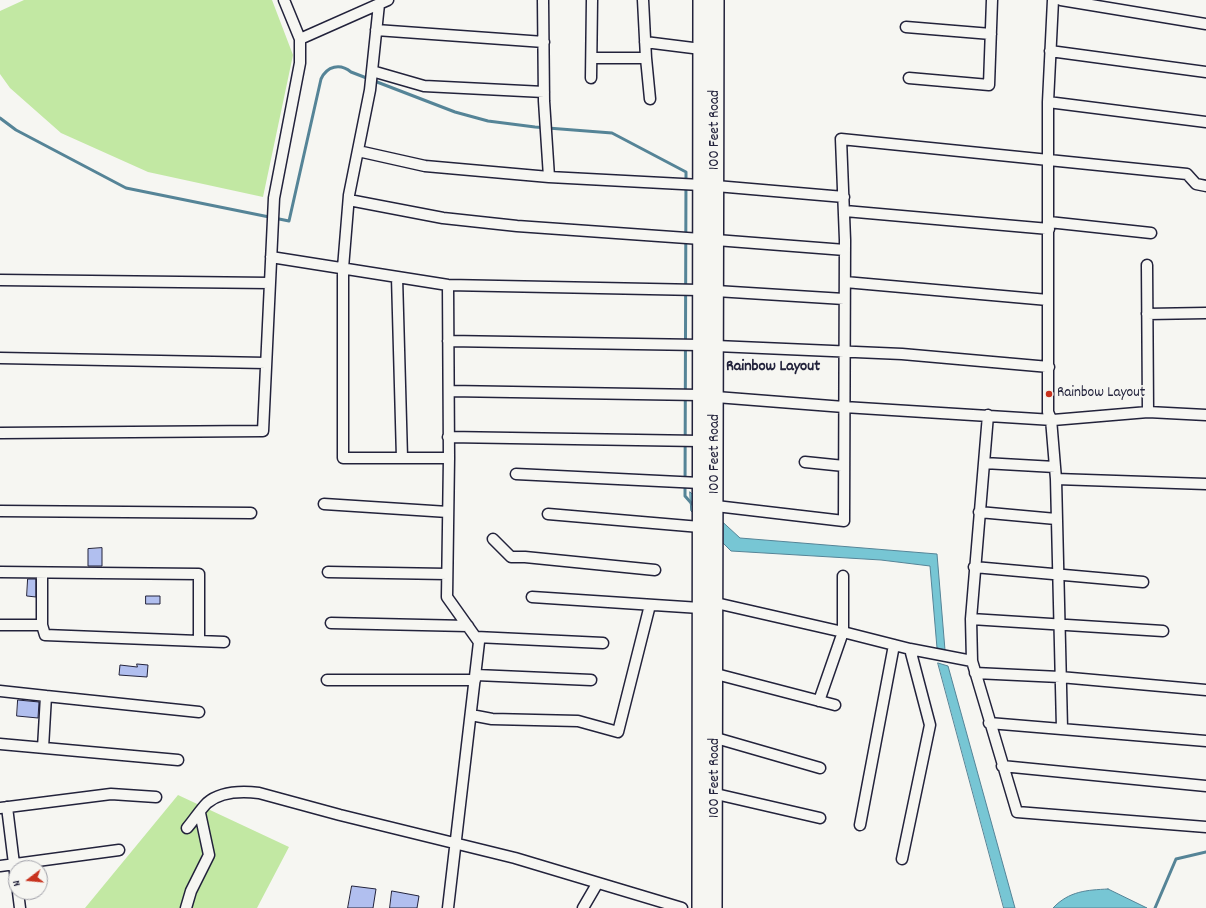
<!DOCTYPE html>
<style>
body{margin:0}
#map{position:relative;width:1206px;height:908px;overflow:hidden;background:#f6f6f2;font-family:Dekko,sans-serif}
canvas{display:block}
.north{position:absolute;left:8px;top:860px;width:40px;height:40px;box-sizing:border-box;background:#f6f6f2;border:1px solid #a1a1a9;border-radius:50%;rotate:254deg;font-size:11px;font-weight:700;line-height:16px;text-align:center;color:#22223b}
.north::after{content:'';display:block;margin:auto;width:14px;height:18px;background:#c8321e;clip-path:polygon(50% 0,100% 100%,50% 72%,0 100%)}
</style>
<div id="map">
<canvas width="1206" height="908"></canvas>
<div class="north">N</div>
</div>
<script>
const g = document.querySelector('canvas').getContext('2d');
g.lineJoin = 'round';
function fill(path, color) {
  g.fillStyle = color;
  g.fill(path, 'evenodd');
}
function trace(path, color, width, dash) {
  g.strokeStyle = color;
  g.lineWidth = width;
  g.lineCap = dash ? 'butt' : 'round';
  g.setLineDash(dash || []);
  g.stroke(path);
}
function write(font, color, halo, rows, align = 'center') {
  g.font = font + ' Dekko,sans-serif';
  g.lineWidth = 3;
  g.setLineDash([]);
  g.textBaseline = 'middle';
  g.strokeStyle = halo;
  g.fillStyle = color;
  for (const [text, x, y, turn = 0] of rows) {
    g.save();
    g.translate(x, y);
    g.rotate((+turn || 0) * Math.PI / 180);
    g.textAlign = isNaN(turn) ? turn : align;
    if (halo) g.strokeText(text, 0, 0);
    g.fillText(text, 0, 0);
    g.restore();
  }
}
fill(new Path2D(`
 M24,0H272L293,55L263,197L148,172L61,133L10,88L0,74V11Z
 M178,795L289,847L257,908H85Z`), '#c2e8a3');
const water = new Path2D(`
 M690,492L740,538L937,554L945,650L937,648L930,566L881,560L731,551L691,511Z
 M938,663L948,666L1015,908H1004Z
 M1108,889L1147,908H1053C1069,891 1087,890 1108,889Z`);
fill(water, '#77c6d4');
trace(water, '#558497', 1);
trace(new Path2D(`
 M0,118L16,130L126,188L289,221L321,79C327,66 340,63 351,72L455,112L488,121L535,127L612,133L686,172L685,496L692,504
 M1155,908L1176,859L1206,852`), '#558497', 3);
const building = new Path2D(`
 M102,548V566H88V549Z
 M28,579H36V597L27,596Z
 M146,596H160V604H146Z
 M137,664L148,665L147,677L119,675L120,665L137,667Z
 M18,700L39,702L38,718L17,716Z
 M352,886L376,889L373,908H348Z
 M392,891L419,896L417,908H390Z`);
fill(building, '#b1bfef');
trace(building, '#22223b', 1);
const street = new Path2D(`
 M543,0L544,101L549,177L701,185
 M1053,0L1048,102V412L1051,419L1056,479L1062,728
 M1061,0L1206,24
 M379,4L370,90L349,195L343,268V458H449L448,285
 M906,27L991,34
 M376,30L544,42
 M300,39L388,0
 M645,42L701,49
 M1050,51L1206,72
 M592,58H646L643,0
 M646,58L650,99
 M372,71L424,86L544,92
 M591,78L592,0
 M909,78L989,85L992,0
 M1048,102L1206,122
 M358,151L425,166L549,177
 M716,186L844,197
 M349,200L443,218L517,226L701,239
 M845,211L1049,229
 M1049,222L1151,233
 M716,240L845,250
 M271,257L448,285L700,290
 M1147,265L1148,412
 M397,277L402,458
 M0,280L270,283
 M845,282L1048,300
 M716,291L844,299
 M1147,314L1206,313
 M448,341L700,345
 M716,346L902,354L1049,367
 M0,358L266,363
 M449,391L700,395
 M716,397L844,407L1053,420L1148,412L1206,415
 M988,415L971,619L972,661L1017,812L1206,827
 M0,433L263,431L274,198L300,63V39L284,0
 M448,437L700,441
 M805,462L844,466
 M984,463L1055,467
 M516,474L700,483
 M1056,479L1206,484
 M324,504L448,512
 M716,506L844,521L845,240L841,139L1187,174L1196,184L1206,186
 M0,511L251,513
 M979,512L1056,519
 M548,514L700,527
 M493,539L511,557H525L655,570
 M974,567L1143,582
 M0,572L199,574V641
 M328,572L447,574
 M532,597L700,608
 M716,603L843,632V576
 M971,619L1163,631
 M331,623L468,626
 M0,625H42L45,635L224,642
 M42,625V573
 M476,637L603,643
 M975,673L1060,677L1206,690
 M716,674L835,705
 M476,675L591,680
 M327,680H475
 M0,691L46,696
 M819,701L843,632L910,649L972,661
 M471,715L492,719L578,721L618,732L650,605
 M989,723L1206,741
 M716,738L820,768
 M0,744L178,760
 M43,748L46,696L199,712
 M1002,766L1206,786
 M716,794L820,818
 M7,807L16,880
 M0,808L111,794L156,797
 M860,825L894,645
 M187,828C194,820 200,810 207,803C221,791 242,791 259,793L340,815L515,858L682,908
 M902,859L930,725L910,649
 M0,866L119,850
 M18,892L20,908
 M186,908L191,891L209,855L200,813
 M448,908L479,642L447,597L449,458
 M583,908L597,884`);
const secondary = new Path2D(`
 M700,908L701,0
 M714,908L716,0`);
trace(street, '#22223b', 13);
trace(secondary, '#22223b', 18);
trace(street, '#f6f6f2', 10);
trace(secondary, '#f6f6f2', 15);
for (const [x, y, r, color] of [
 [1049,394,4,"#c8321e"]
]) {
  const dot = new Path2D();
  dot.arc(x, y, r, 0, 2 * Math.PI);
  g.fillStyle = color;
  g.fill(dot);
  trace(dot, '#f6f6f2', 1.5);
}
write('15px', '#22223b', '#f6f6f2', [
 ["100 Feet Road",716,130,-90],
 ["100 Feet Road",716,454,-90],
 ["100 Feet Road",716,778,-90]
]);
write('15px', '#22223b', '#f6f6f2', [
 ["Rainbow Layout",1057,394]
], 'left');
write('bold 16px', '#22223b', '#f6f6f2', [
 ["Rainbow Layout",773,368]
]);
</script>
